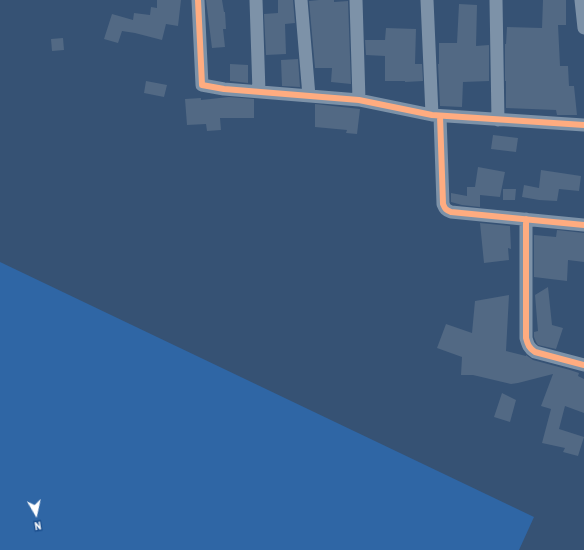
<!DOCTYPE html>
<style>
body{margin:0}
#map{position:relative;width:584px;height:550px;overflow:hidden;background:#365274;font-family:"Archivo Narrow",sans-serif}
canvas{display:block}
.north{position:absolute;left:16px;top:494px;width:40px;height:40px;-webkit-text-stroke:3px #1b4f8f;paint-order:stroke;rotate:171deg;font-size:11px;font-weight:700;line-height:16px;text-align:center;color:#fff}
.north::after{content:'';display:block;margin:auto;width:14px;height:18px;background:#fff;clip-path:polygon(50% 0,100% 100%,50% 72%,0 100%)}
</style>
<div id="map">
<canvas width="584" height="550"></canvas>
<div class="north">N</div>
</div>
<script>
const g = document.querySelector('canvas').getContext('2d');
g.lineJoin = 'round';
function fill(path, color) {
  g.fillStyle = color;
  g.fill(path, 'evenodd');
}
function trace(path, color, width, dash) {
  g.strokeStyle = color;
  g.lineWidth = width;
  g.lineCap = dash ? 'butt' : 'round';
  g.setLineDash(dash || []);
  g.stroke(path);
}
fill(new Path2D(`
 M0,262L534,517L519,550H0Z`), '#2f66a5');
fill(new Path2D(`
 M157,0H181L178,26L166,24L162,40L135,33L122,31L118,43L104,39L112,14L133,20L134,13L150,15L151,7L157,8Z
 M206,0H222L224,12H225L226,29H223L225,47L212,48Z
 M278,0H293L295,23L285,24L286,54L266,55L264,14L278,13Z
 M319,0H334V2L348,1L351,84L331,82L332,68H315L309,1Z
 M543,0H566V25H558L560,66H568L569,86H574L577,115H557L556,110L506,108V81H505V44H506L507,27L542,28Z
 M459,4L477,5L476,46L489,45V81L463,82L462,107L440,106L438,64H439V43H457Z
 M386,28L416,29L415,64H422L423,81L405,82V81H385V56L366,55L365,40H385Z
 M63,38L64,50L52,51L51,39Z
 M298,59L300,87L282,86L281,60Z
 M230,64L248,65V83L230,81Z
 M146,81L167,85L164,97L144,93Z
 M229,97L254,99V118H220L221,130L207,131L206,124L187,125L185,99L201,98V100Z
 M315,104L360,109L357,134L346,133L347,130L315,127Z
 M493,135L518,138L516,152L491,149Z
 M478,167L505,172L500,197L480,195V207L462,205L451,202V193L467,196V187H475Z
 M541,170L581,176L579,191L559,189L557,201L539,200L522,197L524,185L539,188Z
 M503,189H516L515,200H503Z
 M480,223L510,226L511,249L508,248L509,260L484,263Z
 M557,230L584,233V262L568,260L567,281L534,277V235L556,237Z
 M548,287L552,325L563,328L556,349L538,345L536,342L534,337V332L538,331L535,295Z
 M509,295L506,351L526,356V355L533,360L570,370L579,373L578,376L584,379V413L565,406L559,429L584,437L578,456L563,452L565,448L542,443L551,409L541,406L553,374L518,383L511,384L473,375H461L462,357L437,348L446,324L472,333L475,301Z
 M502,393L516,400L510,422L494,417Z`), '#526984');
trace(new Path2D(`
 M198,0L202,85L224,89L359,100L432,115L584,125
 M256,0L259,92
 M301,0L309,96
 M356,0L359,100
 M427,0L432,115
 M496,0L498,120
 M581,0L584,28
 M440,116L443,204C445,209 446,210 451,212L584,225
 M526,219V338C528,345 529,348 535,352L584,365`), '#7d92a8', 13);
trace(new Path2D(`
 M198,0L202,85L224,89L359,100L432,115L584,125
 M440,116L443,204C445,209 446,210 451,212L584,225
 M526,219V338C528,345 529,348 535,352L584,365`), '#ffac80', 6);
</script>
